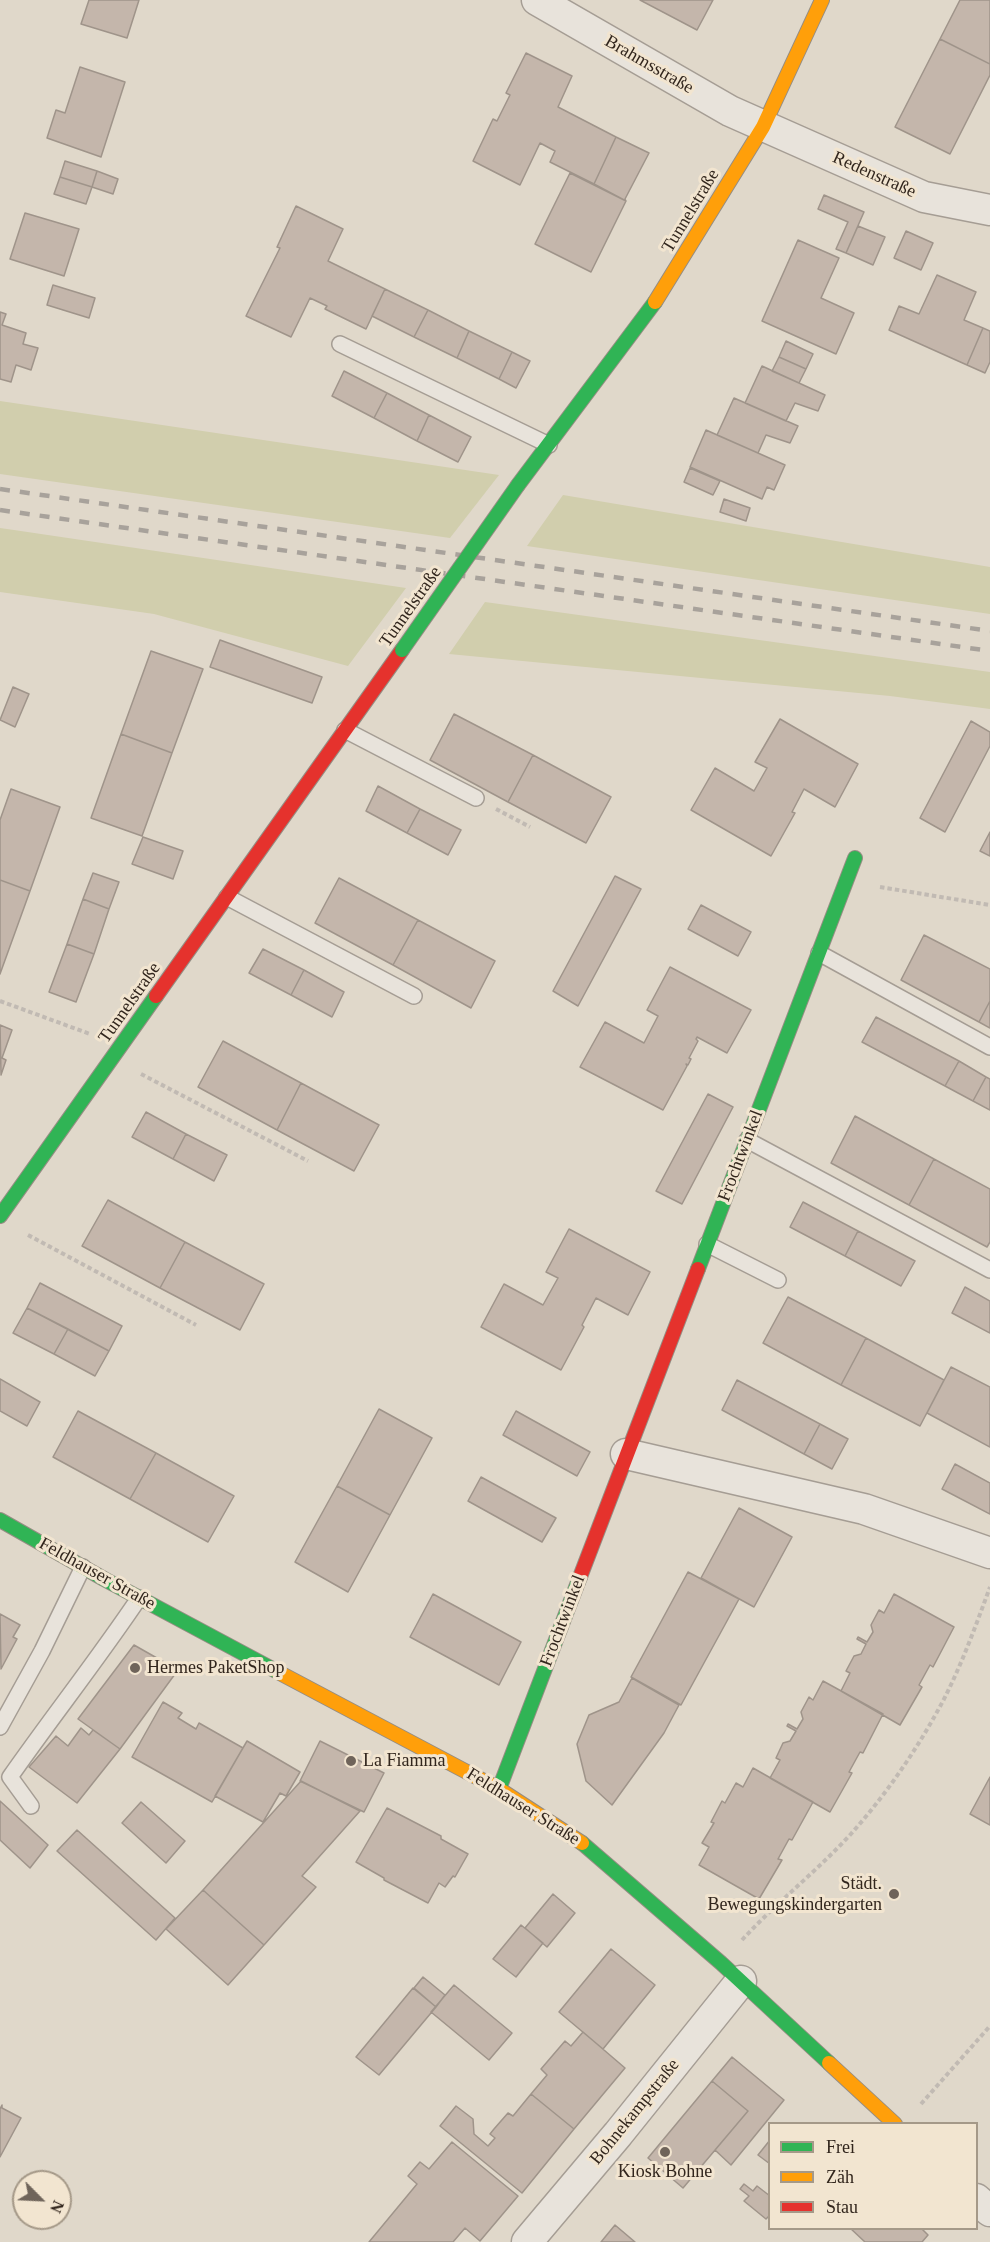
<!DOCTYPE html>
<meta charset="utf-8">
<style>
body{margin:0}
#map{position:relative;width:990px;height:2242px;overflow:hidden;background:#e0d8ca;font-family:"Times New Roman",serif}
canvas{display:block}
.legend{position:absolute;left:768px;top:2122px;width:210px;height:108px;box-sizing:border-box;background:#f2e5d0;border:2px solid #a59988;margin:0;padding:8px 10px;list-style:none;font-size:18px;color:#32261d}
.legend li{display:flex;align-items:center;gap:12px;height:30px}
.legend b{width:30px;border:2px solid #a59988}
.north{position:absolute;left:12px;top:2170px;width:60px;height:60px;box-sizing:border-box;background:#f2e5d0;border:2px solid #a59988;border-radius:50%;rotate:114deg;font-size:16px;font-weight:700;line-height:24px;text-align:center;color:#32261d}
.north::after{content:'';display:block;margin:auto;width:21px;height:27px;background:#6f645a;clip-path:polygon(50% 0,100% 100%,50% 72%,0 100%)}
</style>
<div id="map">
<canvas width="990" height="2242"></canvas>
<ul class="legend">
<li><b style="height:8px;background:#30b455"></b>Frei</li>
<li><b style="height:8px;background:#ff9f0a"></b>Zäh</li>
<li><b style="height:8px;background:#e5322d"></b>Stau</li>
</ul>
<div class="north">N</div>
</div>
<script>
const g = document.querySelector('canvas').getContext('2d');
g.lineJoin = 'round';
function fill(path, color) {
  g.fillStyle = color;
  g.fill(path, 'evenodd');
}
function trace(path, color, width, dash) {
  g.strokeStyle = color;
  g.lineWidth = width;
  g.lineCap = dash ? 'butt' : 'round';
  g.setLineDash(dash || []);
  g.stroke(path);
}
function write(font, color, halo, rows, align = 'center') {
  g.font = font + ' "Times New Roman",serif';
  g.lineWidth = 6;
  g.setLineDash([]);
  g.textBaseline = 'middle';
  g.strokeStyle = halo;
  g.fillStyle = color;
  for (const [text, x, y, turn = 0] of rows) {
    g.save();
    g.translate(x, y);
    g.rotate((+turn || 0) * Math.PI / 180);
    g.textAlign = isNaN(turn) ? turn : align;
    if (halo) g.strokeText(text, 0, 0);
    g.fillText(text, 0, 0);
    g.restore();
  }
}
fill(new Path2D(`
 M0,401L61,410L499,475L450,538L0,474Z
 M563,495L990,567V614L527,546Z
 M0,528L14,530L406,588L348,666L154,614L0,592Z
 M485,602L990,672V709L890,696L449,654Z`), '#d1cead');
const building = new Path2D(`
 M89,0H139L127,38L81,24Z
 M640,0H713L697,30Z
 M960,0H990V64L940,39Z
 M940,39L990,64V75L950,154L895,127Z
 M526,53L572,76L558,107L616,137L594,184L550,162L555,151L540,143L520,185L473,161L493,119L497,121L510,95L506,93Z
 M80,67L125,82L101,157L47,138L56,110L65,113Z
 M616,137L649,153L625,199L626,201L594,184Z
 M65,161L97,171L92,187L60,177Z
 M97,171L118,179L113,194L92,187Z
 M570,173L626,201L591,272L535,244Z
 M60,177L92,187L86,204L54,194Z
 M824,195L864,212L846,253L836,249L848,222L818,209Z
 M296,206L343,229L328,261L385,289L366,329L325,309L327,306L310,298L291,337L246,316L280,248L277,247Z
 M25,213L79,229L64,276L10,259Z
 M858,226L885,237L873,265L846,253Z
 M906,231L933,243L921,270L894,258Z
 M798,240L839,258L821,298L854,313L836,354L762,321Z
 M937,275L976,292L964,320L983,328L967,365L889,330L899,306L919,314Z
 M53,285L95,298L89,318L47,305Z
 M385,289L428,310L414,337L372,316Z
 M428,310L469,331L457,358L414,337Z
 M0,312L6,314L2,325L26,333L23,344L38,348L31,370L16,365L11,382L0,379Z
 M983,328L990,331V362L985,373L967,365Z
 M469,331L512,352L499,379L457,358Z
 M786,341L813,354L806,369L779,357Z
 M512,352L530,361L516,388L499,379Z
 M779,357L806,369L799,383L772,371Z
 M762,366L825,395L818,411L795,403L786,421L745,403Z
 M344,371L387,393L374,418L332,396Z
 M387,393L429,415L417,441L374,418Z
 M734,398L798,426L790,443L766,435L758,453L717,435Z
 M429,415L471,437L458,462L417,441Z
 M706,430L785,465L774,490L767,487L762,499L690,467Z
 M690,468L720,481L713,495L684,482Z
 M724,499L750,508L746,521L720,512Z
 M220,640L322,677L312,703L210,667Z
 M151,651L203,669L172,753L121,734Z
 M13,687L29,694L15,727L0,720Z
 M454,714L533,755L508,802L430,760Z
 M780,719L858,764L835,807L804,789L792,812L795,813L771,856L691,810L715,768L754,791L767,768L755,762Z
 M971,721L990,732V746L945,832L920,818Z
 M121,734L172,753L142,836L91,818Z
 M533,755L611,797L586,843L508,802Z
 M378,786L420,809L407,833L366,811Z
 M11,789L60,807L30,891L0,880V820Z
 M420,809L461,830L448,855L407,833Z
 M990,832V856L980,851Z
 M143,837L183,851L173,879L132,864Z
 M93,873L119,882L109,909L83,899Z
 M615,876L641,889L578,1006L553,991Z
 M339,878L418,920L393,965L315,923Z
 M0,880L30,891L0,974Z
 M83,899L109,909L94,954L67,944Z
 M701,905L751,932L738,956L688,929Z
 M418,920L495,961L471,1008L393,965Z
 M924,935L990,969V1001L979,1022L901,980Z
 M67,944L94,954L76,1002L49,992Z
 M263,949L304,970L291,995L249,973Z
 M670,967L751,1010L727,1053L697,1037L696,1039L698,1041L689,1058L691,1059L688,1065L686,1064L687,1066L663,1110L580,1067L605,1022L644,1043L658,1016L647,1010Z
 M304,970L344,992L332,1017L291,995Z
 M990,1001V1028L979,1022Z
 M876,1017L959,1061L945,1086L862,1042Z
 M0,1025L12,1030L2,1058L6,1060L1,1075Z
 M223,1041L301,1083L277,1130L198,1087Z
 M959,1061L986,1077L973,1101L945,1086Z
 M986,1077L990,1079V1110L973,1101Z
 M301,1083L379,1125L354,1171L277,1130Z
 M708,1094L733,1107L682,1204L656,1191Z
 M146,1112L186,1134L173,1159L132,1137Z
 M855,1116L934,1159L909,1205L831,1163Z
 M186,1134L227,1155L214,1181L173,1159Z
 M934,1159L990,1189V1242L987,1247L909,1205Z
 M108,1200L185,1242L160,1288L82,1246Z
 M803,1202L858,1231L845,1256L790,1227Z
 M569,1229L650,1272L628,1315L596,1298L582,1325L584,1327L561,1370L481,1327L504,1284L543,1305L558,1278L546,1272Z
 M858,1231L915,1261L901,1286L845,1256Z
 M185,1242L264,1284L240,1330L160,1288Z
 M40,1283L122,1326L109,1351L27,1308Z
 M965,1287L990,1301V1333L952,1313Z
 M788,1297L866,1338L841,1385L763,1343Z
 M27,1308L68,1329L54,1354L13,1333Z
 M68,1329L109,1351L95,1376L54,1354Z
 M866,1338L944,1380L920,1426L841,1385Z
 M951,1367L990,1387V1447L927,1413Z
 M0,1379L40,1402L27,1426L0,1411Z
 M737,1380L820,1424L804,1454L722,1410Z
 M379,1409L432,1438L390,1515L337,1486Z
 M78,1411L156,1453L130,1499L53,1457Z
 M516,1411L590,1452L577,1476L503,1435Z
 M820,1424L848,1439L832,1469L804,1454Z
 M156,1453L234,1496L208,1542L130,1499Z
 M955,1464L990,1483V1514L942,1489Z
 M481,1477L556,1518L542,1542L468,1501Z
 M337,1486L390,1515L348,1592L295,1562Z
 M739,1508L792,1537L754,1607L701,1578Z
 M688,1572L739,1599L681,1705L631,1677Z
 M433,1594L521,1642L499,1685L410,1637Z
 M894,1594L954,1627L933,1667L930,1665L919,1685L922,1687L900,1725L841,1691L850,1673L846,1671L854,1656L861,1654L866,1644L857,1639L858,1637L867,1642L873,1632L871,1625L879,1610L884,1613Z
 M0,1614L20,1625L13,1637L17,1639L1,1669Z
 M134,1645L178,1670L120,1749L78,1719Z
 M632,1678L679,1705L664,1733L612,1805L586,1781L577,1744L589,1715L619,1702Z
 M823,1681L883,1714L863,1753L860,1752L849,1772L852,1773L830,1812L770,1778L780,1760L776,1758L783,1743L790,1741L796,1731L787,1726L788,1724L797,1729L803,1719L801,1712L809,1697L813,1700Z
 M163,1702L182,1713L178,1718L196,1729L199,1723L243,1748L212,1802L132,1757Z
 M81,1728L89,1735L93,1730L120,1749L77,1803L29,1767L56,1736L68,1746Z
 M247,1741L300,1772L286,1796L280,1793L263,1822L215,1796Z
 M320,1741L384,1773L364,1812L300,1781Z
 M753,1768L813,1802L792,1840L789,1839L778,1859L782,1860L759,1899L699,1865L709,1847L702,1843L714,1823L711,1822L722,1801L725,1803L736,1783L743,1787Z
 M990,1777V1825L970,1814Z
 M301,1781L360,1811L302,1876L316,1887L264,1945L203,1890Z
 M0,1801L48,1845L30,1868L0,1840Z
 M141,1802L185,1841L166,1863L122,1823Z
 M387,1808L441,1836V1839L468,1854L455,1877L453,1876L445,1887L439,1883L428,1903L384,1880V1878L356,1862Z
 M77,1830L175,1918L156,1940L57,1851Z
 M203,1890L264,1945L228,1985L166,1929Z
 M553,1894L575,1913L547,1947L525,1928Z
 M521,1925L543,1943L516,1977L493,1959Z
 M611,1949L655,1985L603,2049L559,2012Z
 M423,1977L445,1995L436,2007L414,1988Z
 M454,1985L512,2033L489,2060L431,2012Z
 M413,1988L436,2007L379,2075L356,2057Z
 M583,2032L625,2068L574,2129L531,2094L547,2075L541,2069L565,2041L571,2046Z
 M732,2057L784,2100L731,2165L715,2150L748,2111L712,2081Z
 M712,2081L748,2111L683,2188L648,2158Z
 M531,2094L574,2129L522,2193L440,2126L456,2106L473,2119L474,2134L488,2146L495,2138L490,2134L494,2129L508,2113L513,2116Z
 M2,2105V2108L21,2118L0,2157V2109Z
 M770,2140V2164L758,2155Z
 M452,2142L518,2196L480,2241L465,2228L453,2242H369L417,2184L408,2176L420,2162L429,2169Z
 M744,2184L753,2191L757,2186L770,2196V2215L766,2219L744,2201L749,2196L740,2189Z
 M615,2225L635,2242H601Z
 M850,2228H921L928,2235L922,2242H865Z`);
fill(building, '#c4b6ab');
trace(building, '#9f948a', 1.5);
const lane = new Path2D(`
 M340,344L549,445
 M345,730L476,798
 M227,897L414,996
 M819,953L990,1047
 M747,1140L990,1270
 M707,1244L778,1280
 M0,1727L42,1651L83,1567
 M31,1806L10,1777C52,1717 98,1659 139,1598`);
const street = new Path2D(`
 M537,0L730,111L924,197L990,210
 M626,1454L864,1509L990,1553
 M976,2199L990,2211
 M527,2242L618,2134L741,1981`);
const fast = new Path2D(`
 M518,485L655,302
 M0,1216L156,996
 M698,1269L855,858
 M0,1520L104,1579L278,1672
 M499,1789L580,1577
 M582,1843L721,1963L829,2063`);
const slow = new Path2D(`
 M655,302L763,127L822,0
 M278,1672L499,1789L582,1843
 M829,2063L895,2124`);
const jam = new Path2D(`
 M156,996L402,650
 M580,1577L698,1269`);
trace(lane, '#a59d94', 18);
trace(street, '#a59d94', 33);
trace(fast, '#958d83', 16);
trace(slow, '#958d83', 16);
trace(jam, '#958d83', 16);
trace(new Path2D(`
 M496,809L530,827
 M880,887L990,905
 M0,1001L90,1034
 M141,1074L308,1161
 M28,1235L196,1325
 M742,1940C776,1903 816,1872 850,1835C886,1795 918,1748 943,1701C962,1664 976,1625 990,1587
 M921,2104L990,2026`), '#c1bab3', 4, [4.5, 3]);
trace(lane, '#e8e3db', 15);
trace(street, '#e8e3db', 30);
trace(fast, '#30b455', 14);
trace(slow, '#ff9f0a', 14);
trace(jam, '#e5322d', 14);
trace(new Path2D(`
 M0,489L990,631
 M0,510L990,651`), '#a8a29b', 4.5, [10, 10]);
const fastBridge = new Path2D(`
 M402,650L518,485`);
trace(fastBridge, '#958d83', 16, []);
trace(fastBridge, '#30b455', 14);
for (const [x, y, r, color] of [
 [135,1668,6,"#6f645a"],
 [351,1761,6,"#6f645a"],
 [894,1894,6,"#6f645a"],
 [665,2152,6,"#6f645a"]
]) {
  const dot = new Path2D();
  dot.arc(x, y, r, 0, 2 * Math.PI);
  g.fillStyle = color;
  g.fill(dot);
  trace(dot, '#f2e5d0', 2);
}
write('18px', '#32261d', '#f2e5d0', [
 ["Brahmsstraße",649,65,30],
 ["Redenstraße",874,175,24],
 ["Tunnelstraße",691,211,-59],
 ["Tunnelstraße",411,607,-55],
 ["Tunnelstraße",130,1003,-55],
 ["Frochtwinkel",741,1156,-69],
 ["Feldhauser Straße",97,1574,29],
 ["Frochtwinkel",563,1621,-69],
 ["Feldhauser Straße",523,1807,32],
 ["Bohnekampstraße",635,2112,-51]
]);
write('18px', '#32261d', '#f2e5d0', [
 ["Hermes PaketShop",147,1668],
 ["La Fiamma",363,1761],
 ["Städt.",882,1884,"right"],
 ["Bewegungskindergarten",882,1905,"right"],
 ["Kiosk Bohne",665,2172,"center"]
], 'left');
</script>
